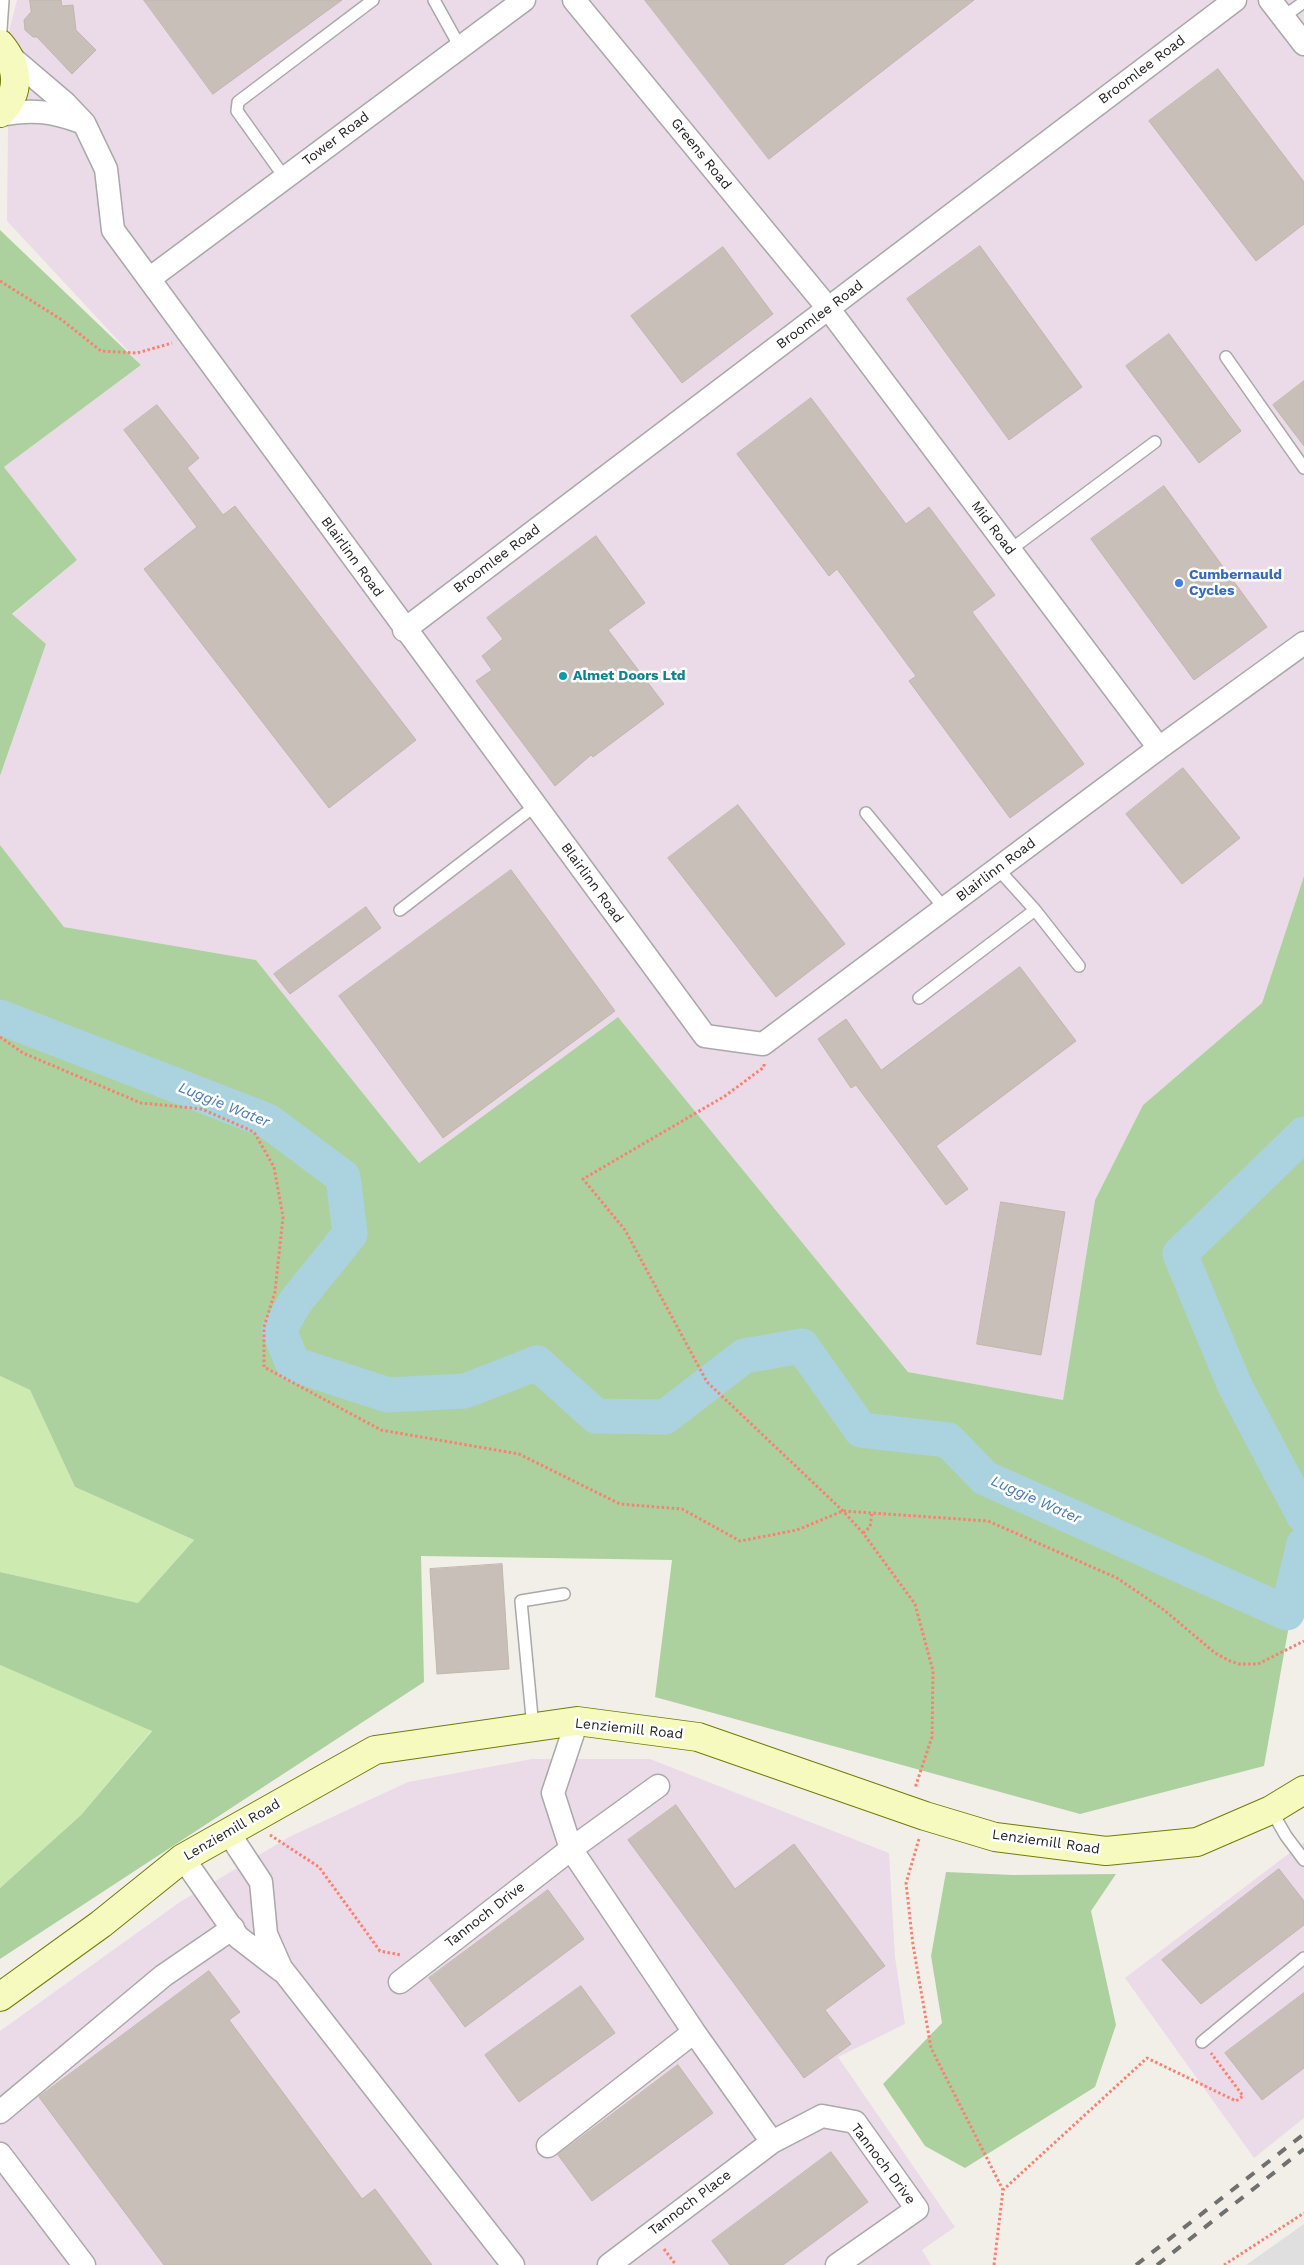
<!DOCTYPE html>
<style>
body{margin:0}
canvas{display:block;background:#f2efe9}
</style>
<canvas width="1304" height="2265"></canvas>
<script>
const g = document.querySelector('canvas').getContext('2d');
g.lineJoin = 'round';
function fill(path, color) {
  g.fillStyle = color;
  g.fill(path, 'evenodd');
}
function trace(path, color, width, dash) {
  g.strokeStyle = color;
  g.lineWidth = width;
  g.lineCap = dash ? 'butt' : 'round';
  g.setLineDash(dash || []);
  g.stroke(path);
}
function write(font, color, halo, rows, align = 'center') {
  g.font = font + ' "Work Sans",sans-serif';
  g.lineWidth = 5;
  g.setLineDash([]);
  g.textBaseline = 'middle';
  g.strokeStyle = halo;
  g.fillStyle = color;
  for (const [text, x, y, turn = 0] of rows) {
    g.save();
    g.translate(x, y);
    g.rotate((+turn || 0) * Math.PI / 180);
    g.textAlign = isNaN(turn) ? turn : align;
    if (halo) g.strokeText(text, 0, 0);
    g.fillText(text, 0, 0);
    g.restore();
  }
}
fill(new Path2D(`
 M1304,2224V2265H1246Z`), '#e0dfdf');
fill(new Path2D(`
 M17,0H1304V876L1262,1003L1143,1105L1095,1200L1063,1400L908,1372L618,1017L419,1163L256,960L64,927L0,845V776L46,644L12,615L77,560L4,467L141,365L7,221L9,31Z
 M532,1759H650L889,1853L895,1957L905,2024L838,2057L955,2227L922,2250L931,2265H0V2031L180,1902L289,1837L408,1782Z
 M1304,1842V2118L1254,2158L1125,1978Z`), '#ebdbe8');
fill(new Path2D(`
 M0,1376L30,1390L75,1487L194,1540L138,1603L0,1572Z
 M0,1665L152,1730L81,1815L0,1888Z`), '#cdebb0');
fill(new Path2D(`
 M0,230L141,365L4,467L77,560L12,614L46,644L0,776Z
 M0,845L64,927L256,960L419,1163L618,1017L908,1372L1063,1400L1095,1200L1143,1105L1262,1003L1304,876V1564L1299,1569L1264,1766L1080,1814L655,1697L672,1560L421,1556L424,1682L0,1959V1888L81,1815L152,1731L0,1665V1572L138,1603L194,1540L75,1487L30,1390L0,1376Z
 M946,1872L1013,1875L1116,1874L1091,1911L1116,2025L1095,2087L965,2168L925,2146L883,2084L942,2023L931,1956Z`), '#add19e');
trace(new Path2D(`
 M0,1017L268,1121L343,1177L350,1234L296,1301L279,1330L293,1364L388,1395L465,1391L537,1363L596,1416L665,1417L744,1356L802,1346L861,1430L948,1440L985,1478L1287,1613L1304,1544
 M1304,1134L1180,1254L1235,1386L1304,1516`), '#aad3df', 35);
const building = new Path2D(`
 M30,0H61L62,6L73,5L76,30L96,50L72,74L37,37H33L25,30L24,20L31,12Z
 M144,0H342L213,94Z
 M645,0H974L769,159Z
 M1218,69L1304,182V224L1256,261L1149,121Z
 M980,246L1082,387L1009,440L907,299Z
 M723,247L773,314L682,383L631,316Z
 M1169,334L1241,431L1199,463L1126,366Z
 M1304,381V446L1273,405Z
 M811,398L906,524L929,507L995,595L972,612L1084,764L1010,818L909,681L916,676L837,569L829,576L737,454Z
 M157,405L199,458L187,468L223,515L235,506L416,740L329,808L144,569L197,527L124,430Z
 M1164,486L1267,627L1194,680L1091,539Z
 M596,536L645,603L608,630L664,704L593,757L591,755L555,786L476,681L492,670L482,656L503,639L487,618Z
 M1183,768L1240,838L1182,884L1126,814Z
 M738,805L845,944L776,997L668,858Z
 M511,870L615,1011L443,1138L339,996Z
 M366,907L381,928L290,994L274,974Z
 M1020,967L1076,1041L936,1146L968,1189L946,1205L856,1085L851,1088L818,1039L846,1019L881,1070Z
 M1001,1202L1065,1212L1041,1355L977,1344Z
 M502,1564L509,1669L437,1674L430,1569Z
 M676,1805L735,1889L794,1844L885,1966L825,2010L851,2044L804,2078L628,1840Z
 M1279,1869L1304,1901V1925L1201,2004L1162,1960Z
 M548,1890L584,1939L465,2027L429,1978Z
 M209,1971L240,2012L229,2020L362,2199L375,2189L432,2265H164L39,2097Z
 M581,1986L615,2033L519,2102L485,2055Z
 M1304,1993V2068L1262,2100L1225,2053Z
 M678,2065L713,2113L592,2201L558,2155Z
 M831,2152L868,2202L783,2265H730L712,2241Z`);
fill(building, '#c7bfb8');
trace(building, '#c4b6ab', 1);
const service = new Path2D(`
 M434,0L460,47
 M1283,17L1304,2
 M0,44L3,0
 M285,178L237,111L238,102L373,0
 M1226,357L1304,468
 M1010,550L1155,442
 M866,813L945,909
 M998,869L1035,910L1079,966
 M400,910L535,806
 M919,998L1035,910
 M533,1728L521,1601L564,1594
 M1271,1810L1286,1836L1304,1860
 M1202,2042L1304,1958`);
const minor = new Path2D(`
 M574,0L828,308L1159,748
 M1270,0L1304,44
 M11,57L65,103L84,123L106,169L113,230L705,1036L763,1044L1159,748L1304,643
 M0,115C31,109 51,111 81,122
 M149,279L524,0
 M404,630L1235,0
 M577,1721L553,1793L571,1849L694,2032L772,2142L822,2116L855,2122L917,2209L837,2265
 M228,1832L261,1882L266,1934L281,1968
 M183,1858L238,1937L282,1971
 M281,1968L513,2265
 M400,1982L571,1849L658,1786
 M0,2112L163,1976L233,1928
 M548,2146L694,2032
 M0,2154L84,2265
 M609,2265L772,2142`);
const secondary = new Path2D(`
 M0,44C18,65 22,92 0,113
 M0,1997L101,1924L183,1858L375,1750L577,1721L698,1737L925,1816L995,1837L1106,1851L1197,1842L1271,1810L1304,1790`);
trace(service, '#a9a9a9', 14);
trace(minor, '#a9a9a9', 25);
trace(secondary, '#707d05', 30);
trace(new Path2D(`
 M0,281L62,320L101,351L137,353L172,343
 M0,1037L23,1053L141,1103L202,1109L254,1132L274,1167L283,1217L275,1292L264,1327V1367L381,1430L519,1454L620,1504L682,1509L740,1541L797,1530L843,1511L988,1521L1117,1578L1164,1610L1215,1653L1230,1661L1239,1664H1258L1304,1641
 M764,1064V1067L725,1096L583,1179L625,1230L707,1382L843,1511L863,1533L915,1604L933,1671L932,1737L915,1788
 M863,1533L870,1527L872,1513
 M270,1835L319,1867L380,1951L401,1955
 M919,1839L906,1883L913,1945L931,2048L1003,2190
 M664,2249L676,2265
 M994,2265L1003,2190L1147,2058L1236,2101L1243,2096L1211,2053
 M1224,2265L1304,2213`), '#fa8072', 3, [2.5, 2.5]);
trace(service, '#fff', 11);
trace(minor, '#fff', 22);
trace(secondary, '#f7fabf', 28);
trace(new Path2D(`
 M1136,2265L1304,2134
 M1157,2265L1304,2149`), '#707070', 4, [10, 10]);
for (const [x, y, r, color] of [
 [1179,583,5,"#3f7fe0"],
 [563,676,5,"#0f9aa8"]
]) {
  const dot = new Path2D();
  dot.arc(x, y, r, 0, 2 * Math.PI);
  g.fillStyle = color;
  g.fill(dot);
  trace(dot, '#fff', 2);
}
write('14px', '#222', '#fff', [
 ["Broomlee Road",1142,70,-37],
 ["Tower Road",336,139,-37],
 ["Greens Road",701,154,51],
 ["Broomlee Road",820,315,-37],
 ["Mid Road",993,528,53],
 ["Blairlinn Road",352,557,54],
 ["Broomlee Road",497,559,-37],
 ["Blairlinn Road",996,870,-37],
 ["Blairlinn Road",592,883,54],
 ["Lenziemill Road",629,1729,6],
 ["Lenziemill Road",232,1830,-30],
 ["Lenziemill Road",1046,1842,8],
 ["Tannoch Drive",485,1915,-38],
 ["Tannoch Drive",883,2164,53],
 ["Tannoch Place",690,2203,-37]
]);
write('bold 14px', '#366cbe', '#fff', [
 ["Cumbernauld",1189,575],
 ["Cycles",1189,591]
], 'left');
write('bold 14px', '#0d838f', '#fff', [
 ["Almet Doors Ltd",573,676]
], 'left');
write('italic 15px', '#4a7aab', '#fff', [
 ["Luggie Water",224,1105,22],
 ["Luggie Water",1036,1500,24]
]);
</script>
